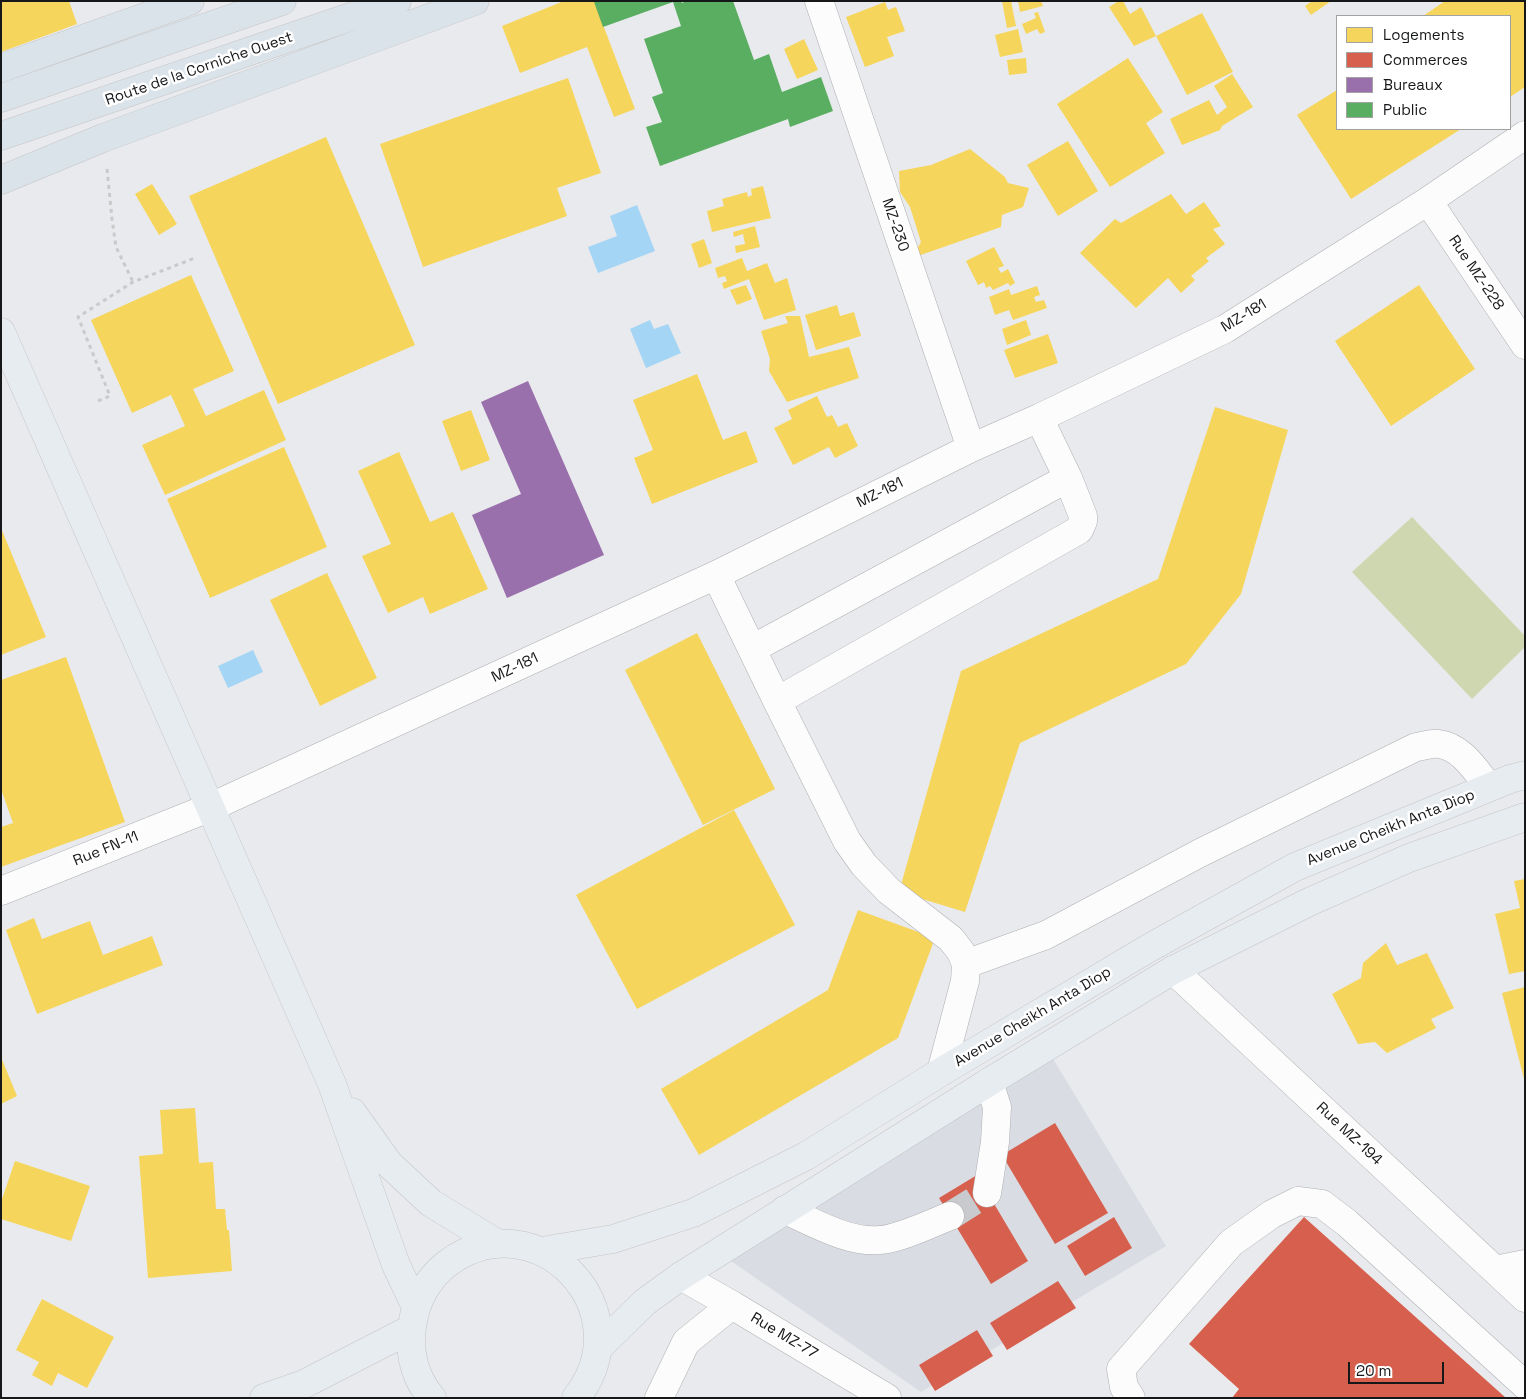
<!DOCTYPE html>
<style>
body{margin:0}
#map{position:relative;width:1526px;height:1399px;overflow:hidden;background:#e9eaed;font-family:"Space Grotesk",sans-serif}
canvas{display:block}
.frame{position:absolute;inset:0;border:2px solid #161719;pointer-events:none}
.legend{position:absolute;left:1336px;top:15px;width:175px;height:115px;box-sizing:border-box;background:#fff;border:1px solid #a2a2a3;margin:0;padding:6px 9px;list-style:none;font-size:15px;color:#161719}
.legend li{display:flex;align-items:center;gap:10px;height:25px}
.legend b{width:25px;border:1px solid #a2a2a3}
.scale{position:absolute;left:1348px;top:1362px;width:96px;height:22px;box-sizing:border-box;border:2px solid #161719;border-top:0;padding-left:6px;font-size:15px;line-height:18px;white-space:nowrap;color:#161719;-webkit-text-stroke:4px #fff;paint-order:stroke}
</style>
<div id="map">
<canvas width="1526" height="1399"></canvas>
<div class="frame"></div>
<ul class="legend">
<li><b style="height:14px;background:#f6d55c"></b>Logements</li>
<li><b style="height:14px;background:#d6604d"></b>Commerces</li>
<li><b style="height:14px;background:#9970ab"></b>Bureaux</li>
<li><b style="height:14px;background:#5aae61"></b>Public</li>
</ul>
<div class="scale">20 m</div>
</div>
<script>
const g = document.querySelector('canvas').getContext('2d');
g.lineJoin = 'round';
function fill(path, color) {
  g.fillStyle = color;
  g.fill(path, 'evenodd');
}
function trace(path, color, width, dash) {
  g.strokeStyle = color;
  g.lineWidth = width;
  g.lineCap = dash ? 'butt' : 'round';
  g.setLineDash(dash || []);
  g.stroke(path);
}
function write(font, color, halo, rows, align = 'center') {
  g.font = font + ' "Space Grotesk",sans-serif';
  g.lineWidth = 5;
  g.setLineDash([]);
  g.textBaseline = 'middle';
  g.strokeStyle = halo;
  g.fillStyle = color;
  for (const [text, x, y, turn = 0] of rows) {
    g.save();
    g.translate(x, y);
    g.rotate((+turn || 0) * Math.PI / 180);
    g.textAlign = isNaN(turn) ? turn : align;
    if (halo) g.strokeText(text, 0, 0);
    g.fillText(text, 0, 0);
    g.restore();
  }
}
fill(new Path2D(`
 M1049,1052L1166,1246L921,1392L728,1259Z`), '#dadce4');
fill(new Path2D(`
 M1412,517L1525,636V647L1472,699L1352,572Z`), '#ced7b0');
fill(new Path2D(`
 M637,205L655,251L598,273L588,247L617,236L610,216Z
 M650,320L654,329L668,324L681,353L646,368L630,329Z
 M253,650L263,672L228,688L218,666Z`), '#a4d5f5');
fill(new Path2D(`
 M1,1H69L77,24L1,52Z
 M564,1H594L635,109L614,117L587,47L520,73L502,26Z
 M1002,1H1011L1016,26L1007,28Z
 M1018,1H1041L1043,6L1020,12Z
 M1119,1H1123L1130,14L1141,7L1156,36L1134,46L1109,7Z
 M1312,1H1331L1311,15L1305,6Z
 M1445,1H1525V87L1510,97V16H1423Z
 M885,2L888,10L896,7L905,31L887,37L894,56L865,67L846,17Z
 M1038,12L1045,32L1040,34L1037,29L1026,34L1022,24L1036,18L1034,13Z
 M1202,13L1233,72L1187,95L1156,36Z
 M1018,29L1023,52L1000,57L995,35Z
 M804,39L818,70L797,79L784,49Z
 M1026,58L1027,73L1009,75L1007,60Z
 M1128,58L1163,112L1146,123L1165,153L1110,187L1057,104Z
 M1232,74L1253,107L1222,126L1220,130L1182,145L1170,119L1209,100L1217,115L1227,107L1214,86Z
 M568,78L601,173L557,188L567,216L423,267L380,144Z
 M1337,90V129H1461L1351,199L1297,115Z
 M326,137L415,345L278,404L189,196Z
 M1068,141L1098,191L1058,216L1027,165Z
 M970,149L1005,177L1008,183L1029,188L1023,207L1002,215L1001,227L912,258L921,242L910,207L900,192L899,171L931,165Z
 M152,184L177,224L159,235L135,194Z
 M763,186L771,218L712,232L707,211L724,206L722,199L747,192L748,197L752,195L751,189Z
 M1171,194L1186,214L1204,202L1221,226L1213,229L1225,244L1206,258L1209,261L1191,276L1195,280L1181,293L1168,278L1136,308L1080,253L1115,219L1121,223Z
 M755,226L760,247L736,253L735,246L745,244L743,234L734,237L733,232Z
 M704,239L712,263L699,268L691,244Z
 M994,247L1004,266L998,268L1001,273L1008,269L1015,283L1010,286L1008,283L993,290L990,286L986,288L984,282L978,285L966,261Z
 M742,258L747,271L767,263L775,283L787,278L796,310L764,320L749,279L724,289L722,283L727,281L725,276L718,278L715,268Z
 M191,275L234,371L193,389L206,416L264,390L286,440L165,495L142,445L185,426L171,395L132,413L91,320Z
 M746,285L752,299L737,305L730,290Z
 M1419,285L1475,369L1391,426L1335,341Z
 M1037,286L1040,295L1034,297L1036,302L1044,300L1047,308L1013,320L1009,310L995,315L989,297L1009,289L1011,295Z
 M837,305L840,316L854,312L861,336L816,350L805,315Z
 M785,316H800L809,357L849,347L859,378L787,402L769,371L770,359L761,331L788,323Z
 M1026,320L1031,335L1007,345L1002,329Z
 M1048,334L1058,363L1015,378L1004,350Z
 M697,374L723,440L746,431L758,462L652,504L634,458L653,450L633,400Z
 M817,396L827,417L832,415L838,427L847,423L858,446L835,458L829,447L793,465L774,428L792,419L788,410Z
 M1215,407L1288,430L1241,594L1186,664L1020,743L965,912L899,892L961,671L1158,579Z
 M471,410L490,460L461,471L442,421Z
 M284,447L327,547L210,598L167,499Z
 M399,452L430,522L453,512L488,589L430,614L423,597L388,613L362,556L391,544L358,471Z
 M1,528L46,637L1,655Z
 M327,573L377,678L320,706L270,600Z
 M697,633L775,789L703,825L625,670Z
 M66,657L125,822L1,867V827L13,823L1,789V680Z
 M734,810L795,925L637,1009L576,895Z
 M1525,879V971L1509,974L1495,914L1520,908L1514,881Z
 M858,910L935,938L898,1038L699,1155L661,1089L828,990Z
 M34,918L42,939L90,921L103,955L152,936L163,965L37,1014L6,930Z
 M1386,943L1397,965L1427,953L1454,1008L1431,1019L1436,1028L1387,1053L1375,1042L1358,1044L1332,994L1361,978L1363,963Z
 M1525,987V1078L1524,1079L1502,993Z
 M1,1057L17,1096L1,1104Z
 M195,1108L199,1163L213,1162L216,1209H225L227,1230H229L232,1271L148,1278L139,1156L163,1154L160,1110Z
 M15,1161L90,1186L71,1241L1,1219V1202Z
 M42,1299L114,1337L87,1388L58,1373L52,1386L32,1375L39,1362L16,1350Z`), '#f6d55c');
fill(new Path2D(`
 M1055,1123L1108,1213L1055,1244L1002,1155Z
 M977,1175L1028,1261L991,1284L939,1198Z
 M1114,1217L1132,1248L1085,1276L1067,1246Z
 M1304,1217L1506,1398H1232L1239,1389L1189,1344Z
 M1058,1281L1076,1308L1007,1350L990,1323Z
 M977,1330L993,1356L935,1391L919,1365Z`), '#d6604d');
fill(new Path2D(`
 M528,381L604,555L507,598L472,515L521,494L481,402Z`), '#9970ab');
fill(new Path2D(`
 M598,1H681L682,3L686,1H733L754,60L769,54L782,92L821,77L833,111L790,127L788,119L660,166L646,127L662,122L652,97L663,93L644,39L681,26L673,2L603,27L594,2Z`), '#5aae61');
trace(new Path2D(`
 M950,1216L987,1193`), '#c9cacd', 28, [28, 14]);
const minor = new Path2D(`
 M819,1L971,448
 M1428,201L1525,345
 M716,575L777,701L847,841L864,865L889,891L951,939L961,952L966,964
 M752,649L1068,478
 M777,701L1079,530L1083,521V516L1068,478L1039,418
 M1,891L211,807L716,575L971,448L1039,418L1225,329L1428,201L1525,135
 M1173,970L1525,1298
 M941,1072L965,981L966,964L1046,935L1200,853L1416,747C1423,746 1432,743 1439,744C1462,747 1476,771 1489,787
 M987,1193L995,1142L997,1107L989,1082
 M785,1210C814,1222 847,1243 880,1240C899,1239 932,1223 950,1216
 M1495,1270L1525,1264
 M681,1276L732,1305L887,1398
 M659,1398L686,1342L732,1305
 M1131,1398L1124,1387L1121,1369L1231,1243L1272,1214L1298,1201L1322,1204L1347,1223L1525,1385`);
const major = new Path2D(`
 M1,332L332,1084L396,1265L416,1307
 M352,1112L389,1164L431,1203L498,1244
 M542,1251L613,1239L693,1213L806,1156L941,1072L1149,948L1295,867L1510,779L1525,775
 M598,1348L645,1302L681,1276L989,1082L1173,970L1309,902L1409,858L1525,817
 M264,1398L304,1384L411,1329
 M432,1398C412,1375 407,1345 414,1316C419,1295 431,1276 448,1263C537,1198 645,1310 576,1398`);
const highway = new Path2D(`
 M1,68L190,1
 M1,98L282,1
 M1,136L397,1
 M1,180L103,138L475,1`);
trace(minor, '#aeafb1', 29);
trace(major, '#c4c5c6', 29);
trace(highway, '#c4c5c6', 29);
trace(new Path2D(`
 M107,169L112,219L116,247L133,282
 M98,401L110,396L78,317L133,282L195,258`), '#cacaca', 3, [4, 4]);
trace(minor, '#fcfcfc', 28);
trace(major, '#e7ecf1', 28);
trace(highway, '#dae2ea', 28);
write('15px', '#161719', '#fff', [
 ["Route de la Corniche Ouest",199,69,-19],
 ["MZ-230",895,225,71],
 ["Rue MZ-228",1476,273,56],
 ["MZ-181",1244,316,-31],
 ["MZ-181",880,493,-26],
 ["MZ-181",515,668,-25],
 ["Avenue Cheikh Anta Diop",1391,828,-22],
 ["Rue FN-11",106,849,-22],
 ["Avenue Cheikh Anta Diop",1033,1017,-31],
 ["Rue MZ-194",1349,1134,43],
 ["Rue MZ-77",784,1336,31]
]);
</script>
